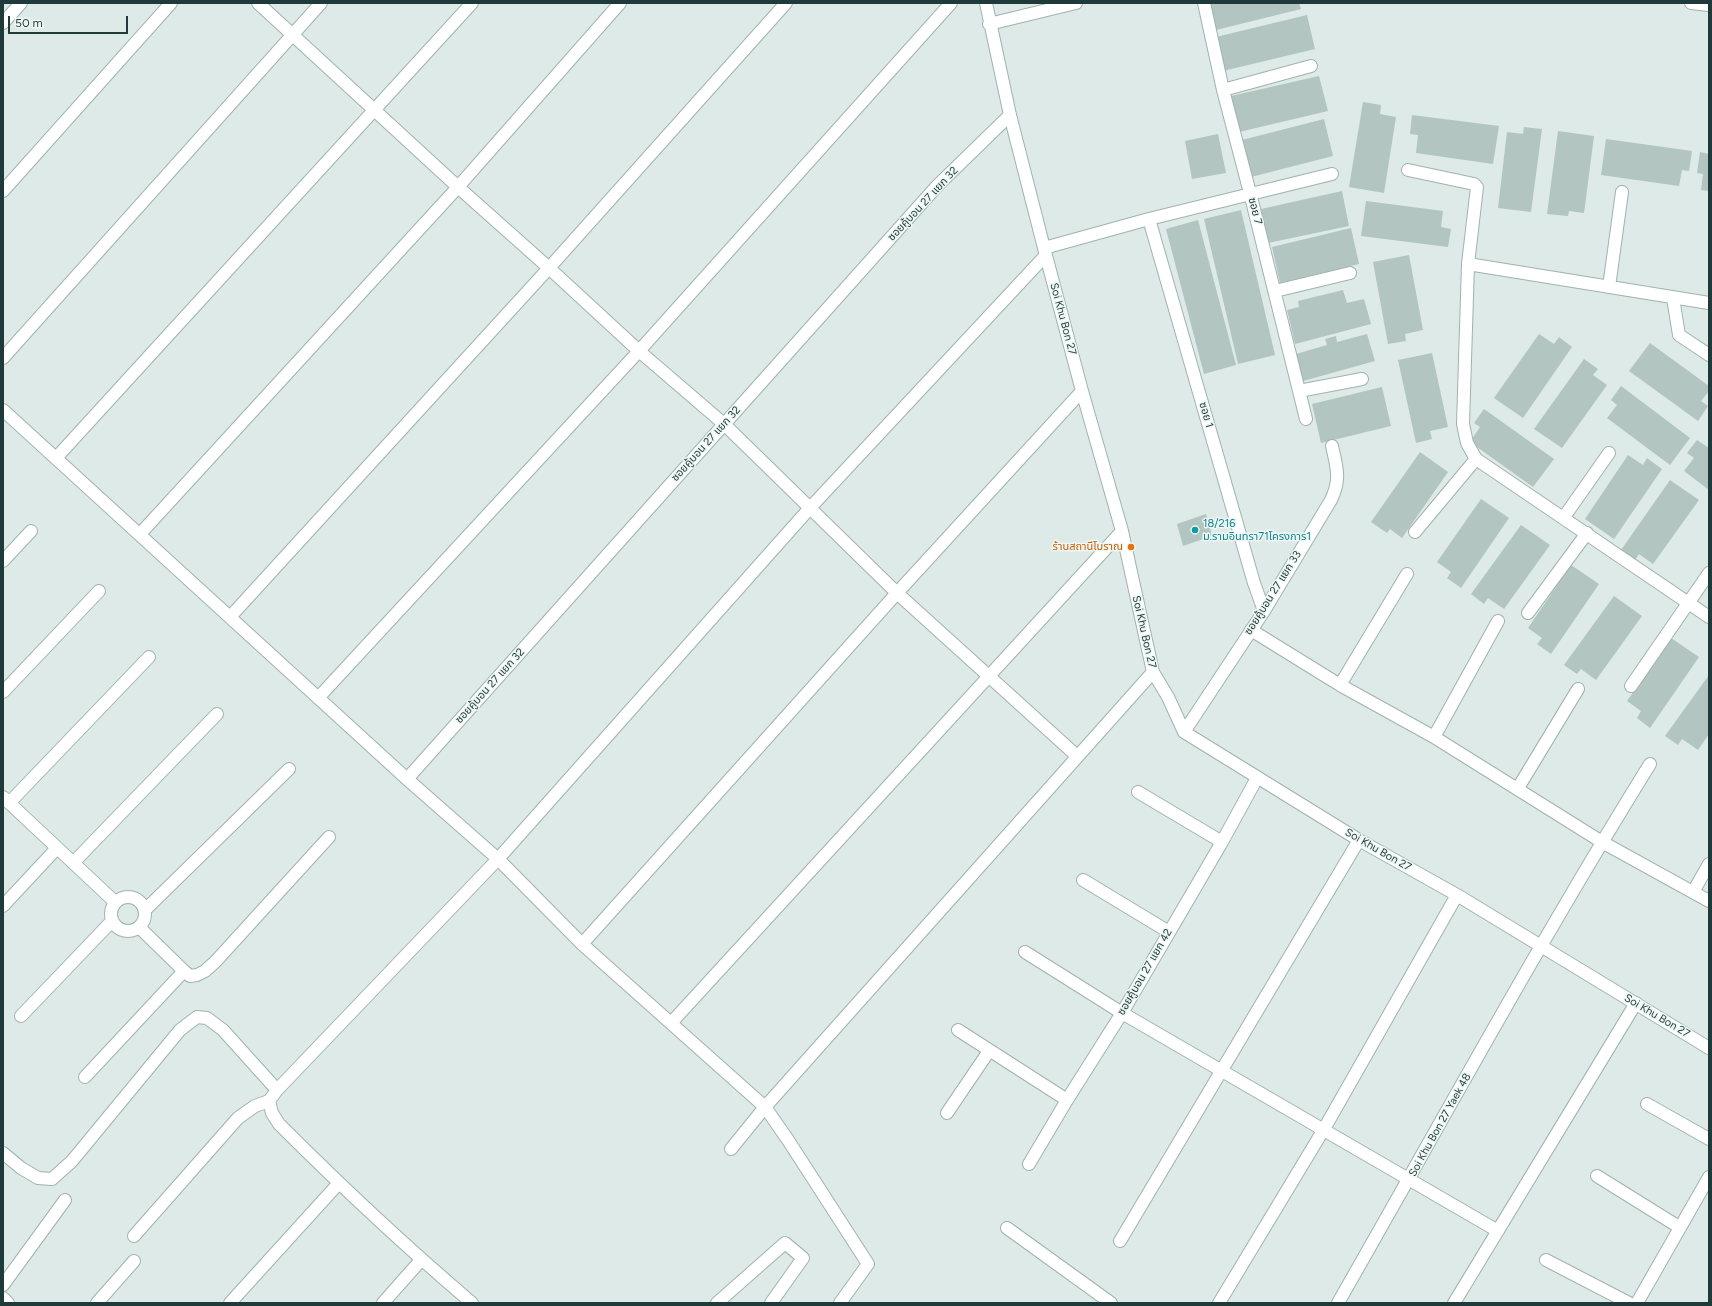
<!DOCTYPE html>
<meta charset="utf-8">
<style>
body{margin:0}
#map{position:relative;width:1712px;height:1306px;overflow:hidden;background:#ddeae7;font-family:Figtree,sans-serif}
canvas{display:block}
.frame{position:absolute;inset:0;border:4px solid #1e3b39;pointer-events:none}
.scale{position:absolute;left:8px;top:16px;width:120px;height:18px;box-sizing:border-box;border:2px solid #1e3b39;border-top:0;padding-left:5px;font-size:12px;line-height:14px;white-space:nowrap;color:#1e3b39;-webkit-text-stroke:3px #eef7f4;paint-order:stroke}
</style>
<div id="map">
<canvas width="1712" height="1306"></canvas>
<div class="frame"></div>
<div class="scale">50 m</div>
</div>
<script>
const g = document.querySelector('canvas').getContext('2d');
g.lineJoin = 'round';
function fill(path, color) {
  g.fillStyle = color;
  g.fill(path, 'evenodd');
}
function trace(path, color, width, dash) {
  g.strokeStyle = color;
  g.lineWidth = width;
  g.lineCap = dash ? 'butt' : 'round';
  g.setLineDash(dash || []);
  g.stroke(path);
}
function write(font, color, halo, rows, align = 'center') {
  g.font = font + ' Figtree,"Noto Sans Thai",sans-serif';
  g.lineWidth = 3;
  g.setLineDash([]);
  g.textBaseline = 'middle';
  g.strokeStyle = halo;
  g.fillStyle = color;
  for (const [text, x, y, turn = 0] of rows) {
    g.save();
    g.translate(x, y);
    g.rotate((+turn || 0) * Math.PI / 180);
    g.textAlign = isNaN(turn) ? turn : align;
    if (halo) g.strokeText(text, 0, 0);
    g.fillText(text, 0, 0);
    g.restore();
  }
}
fill(new Path2D(`
 M1206,3H1299L1301,9L1212,31Z
 M1307,15L1315,49L1223,71L1216,37Z
 M1319,76L1328,111L1239,132L1231,96Z
 M1363,102L1381,105L1380,114L1396,117L1384,193L1349,187Z
 M1412,115L1499,126L1493,164L1416,153L1418,135L1410,134Z
 M1324,119L1333,156L1251,177L1242,140Z
 M1524,127L1542,129L1531,212L1498,208L1507,132L1523,134Z
 M1558,131L1594,136L1584,213L1569,211L1568,216L1547,214Z
 M1218,134L1226,173L1192,179L1185,141Z
 M1606,139L1692,151L1689,171L1682,170L1679,186L1601,175Z
 M1700,152L1709,154V191L1701,190L1703,174L1697,173Z
 M1342,191L1349,226L1268,243L1261,209Z
 M1366,201L1443,211L1441,227L1451,229L1448,247L1361,236Z
 M1241,210L1275,355L1238,364L1204,219Z
 M1198,220L1236,365L1204,374L1166,229Z
 M1351,228L1359,264L1280,283L1272,247Z
 M1409,255L1423,330L1405,334L1406,341L1388,344L1373,262Z
 M1343,290L1347,303L1364,299L1371,324L1295,344L1287,310L1299,307L1298,301Z
 M1367,334L1375,361L1303,381L1296,354L1327,345L1325,339L1336,336L1337,342Z
 M1539,334L1554,344L1559,337L1572,347L1523,418L1494,398Z
 M1650,343L1709,386V391L1701,401L1708,406L1698,421L1629,371Z
 M1432,353L1448,427L1430,431L1432,439L1416,443L1398,360Z
 M1584,359L1598,369L1593,375L1607,385L1562,448L1534,429Z
 M1621,386L1690,438L1670,465L1607,418L1617,405L1611,400Z
 M1382,387L1391,426L1321,443L1312,404Z
 M1484,409L1554,459L1533,487L1470,442L1480,427L1474,423Z
 M1697,440L1709,448V490L1684,471L1694,458L1687,453Z
 M1420,452L1448,472L1402,538L1390,529L1387,533L1371,522Z
 M1628,455L1643,465L1647,458L1662,469L1614,539L1585,519Z
 M1670,480L1699,500L1653,564L1639,554L1635,560L1621,550Z
 M1481,499L1509,518L1461,588L1447,578L1451,572L1437,562Z
 M1206,514L1212,536L1183,546L1177,524Z
 M1521,525L1550,545L1504,609L1488,598L1484,604L1471,594Z
 M1571,565L1599,584L1551,654L1537,644L1542,638L1528,628Z
 M1614,596L1642,616L1596,680L1581,669L1577,674L1564,665Z
 M1671,638L1699,657L1650,728L1637,718L1641,711L1627,701Z
 M1709,675V734L1698,750L1682,739L1678,745L1665,736Z`), '#b2c5c1');
const minor = new Path2D(`
 M258,3L458,187L549,268L639,351L724,424L897,593L1077,756
 M986,3L1010,115L1044,248L1082,391L1122,531L1153,672L1168,697L1184,732L1359,840L1457,895L1709,1048
 M1204,3L1223,90L1250,193L1306,419
 M1691,3L1709,5
 M3,23L21,3
 M989,24L1076,3
 M1223,90L1311,66
 M1408,170L1474,184L1477,187L1468,264L1463,424L1467,443L1476,459L1709,617
 M3,191L171,3
 M1149,219L1254,583L1264,611
 M1044,248L1149,219L1332,174
 M1468,264L1709,303
 M1609,287L1622,192
 M1275,291L1350,273
 M1673,298L1679,335L1709,355
 M3,358L321,3
 M1299,391L1362,379
 M3,410L407,779L498,859L582,944L765,1107L788,1140L868,1264L840,1303
 M56,458L472,3
 M1564,517L1609,453
 M1415,532L1476,459
 M140,534L458,187L620,3
 M3,561L31,531
 M1528,613L1587,533
 M230,617L549,268L786,3
 M1251,630L1340,685L1434,737L1602,842L1709,901
 M1340,685L1407,574
 M1631,686L1709,573
 M3,692L99,591
 M318,698L639,351L951,3
 M1184,732L1264,611L1331,500C1341,479 1337,468 1332,446
 M1434,737L1498,621
 M407,779L937,186L1010,115
 M1518,788L1578,689
 M1138,792L1222,842
 M3,797L115,902
 M9,803L149,657
 M73,863L217,714
 M1083,880L1169,932
 M1693,892L1709,864
 M111 914a17 17 0 1 1 34 0a17 17 0 1 1-34 0Z
 M3,906L57,848
 M145,910L289,769
 M139,927L184,971L190,976L197,975L205,971L216,961L329,837
 M582,944L897,593L1082,391
 M1025,952L1122,1013L1498,1231
 M21,1016L112,921
 M671,1023L1122,531
 M958,1030L1067,1100
 M85,1077L184,971
 M269,1101L272,1113L279,1124C341,1186 405,1246 472,1303
 M1647,1104L1709,1139
 M947,1113L989,1051
 M731,1149L765,1107L1153,672
 M3,1153L21,1168L38,1178L52,1179L72,1161L180,1030L197,1017L207,1018L223,1030L277,1090
 M1029,1164L1067,1100L1122,1013L1222,842L1257,778
 M1597,1176L1679,1227
 M1007,1228L1111,1303
 M134,1236L238,1118L255,1106L269,1101L277,1090L498,859L809,509L1046,255
 M1120,1241L1359,840
 M1546,1260L1629,1303
 M3,1285L65,1200
 M3,1298L8,1303
 M97,1303L134,1261
 M230,1303L339,1183
 M383,1303L421,1260
 M717,1303L785,1243L803,1258L771,1303
 M1219,1303L1324,1129L1457,895
 M1338,1303C1441,1123 1540,941 1650,764
 M1454,1303L1636,1003
 M1637,1303L1709,1177`);
trace(minor, '#a0b2af', 14);
trace(minor, '#fff', 12);
for (const [x, y, r, color] of [
 [1195,530,4,"#0f9aa8"],
 [1131,547,4,"#e8710a"]
]) {
  const dot = new Path2D();
  dot.arc(x, y, r, 0, 2 * Math.PI);
  g.fillStyle = color;
  g.fill(dot);
  trace(dot, '#eef7f4', 1.5);
}
write('11px', '#1e3b39', '#eef7f4', [
 ["ซอยคู้บอน 27 แยก 32",923,204,-47],
 ["ซอย 7",1255,211,76],
 ["Soi Khu Bon 27",1063,319,75],
 ["ซอย 1",1206,415,74],
 ["ซอยคู้บอน 27 แยก 32",706,444,-48],
 ["ซอยคู้บอน 27 แยก 33",1273,593,-58],
 ["Soi Khu Bon 27",1144,632,77],
 ["ซอยคู้บอน 27 แยก 32",490,686,-48],
 ["Soi Khu Bon 27",1378,850,30],
 ["ซอยคู้บอน 27 แยก 42",1145,972,-60],
 ["Soi Khu Bon 27",1657,1016,31],
 ["Soi Khu Bon 27 Yaek 48",1440,1125,-61]
]);
write('11px', '#0d838f', '#eef7f4', [
 ["18/216",1203,524],
 ["ม.รามอินทรา71โครงการ1",1203,537]
], 'left');
write('11px', '#c56008', '#eef7f4', [
 ["ร้านสถานีโบราณ",1123,547]
], 'right');
</script>
